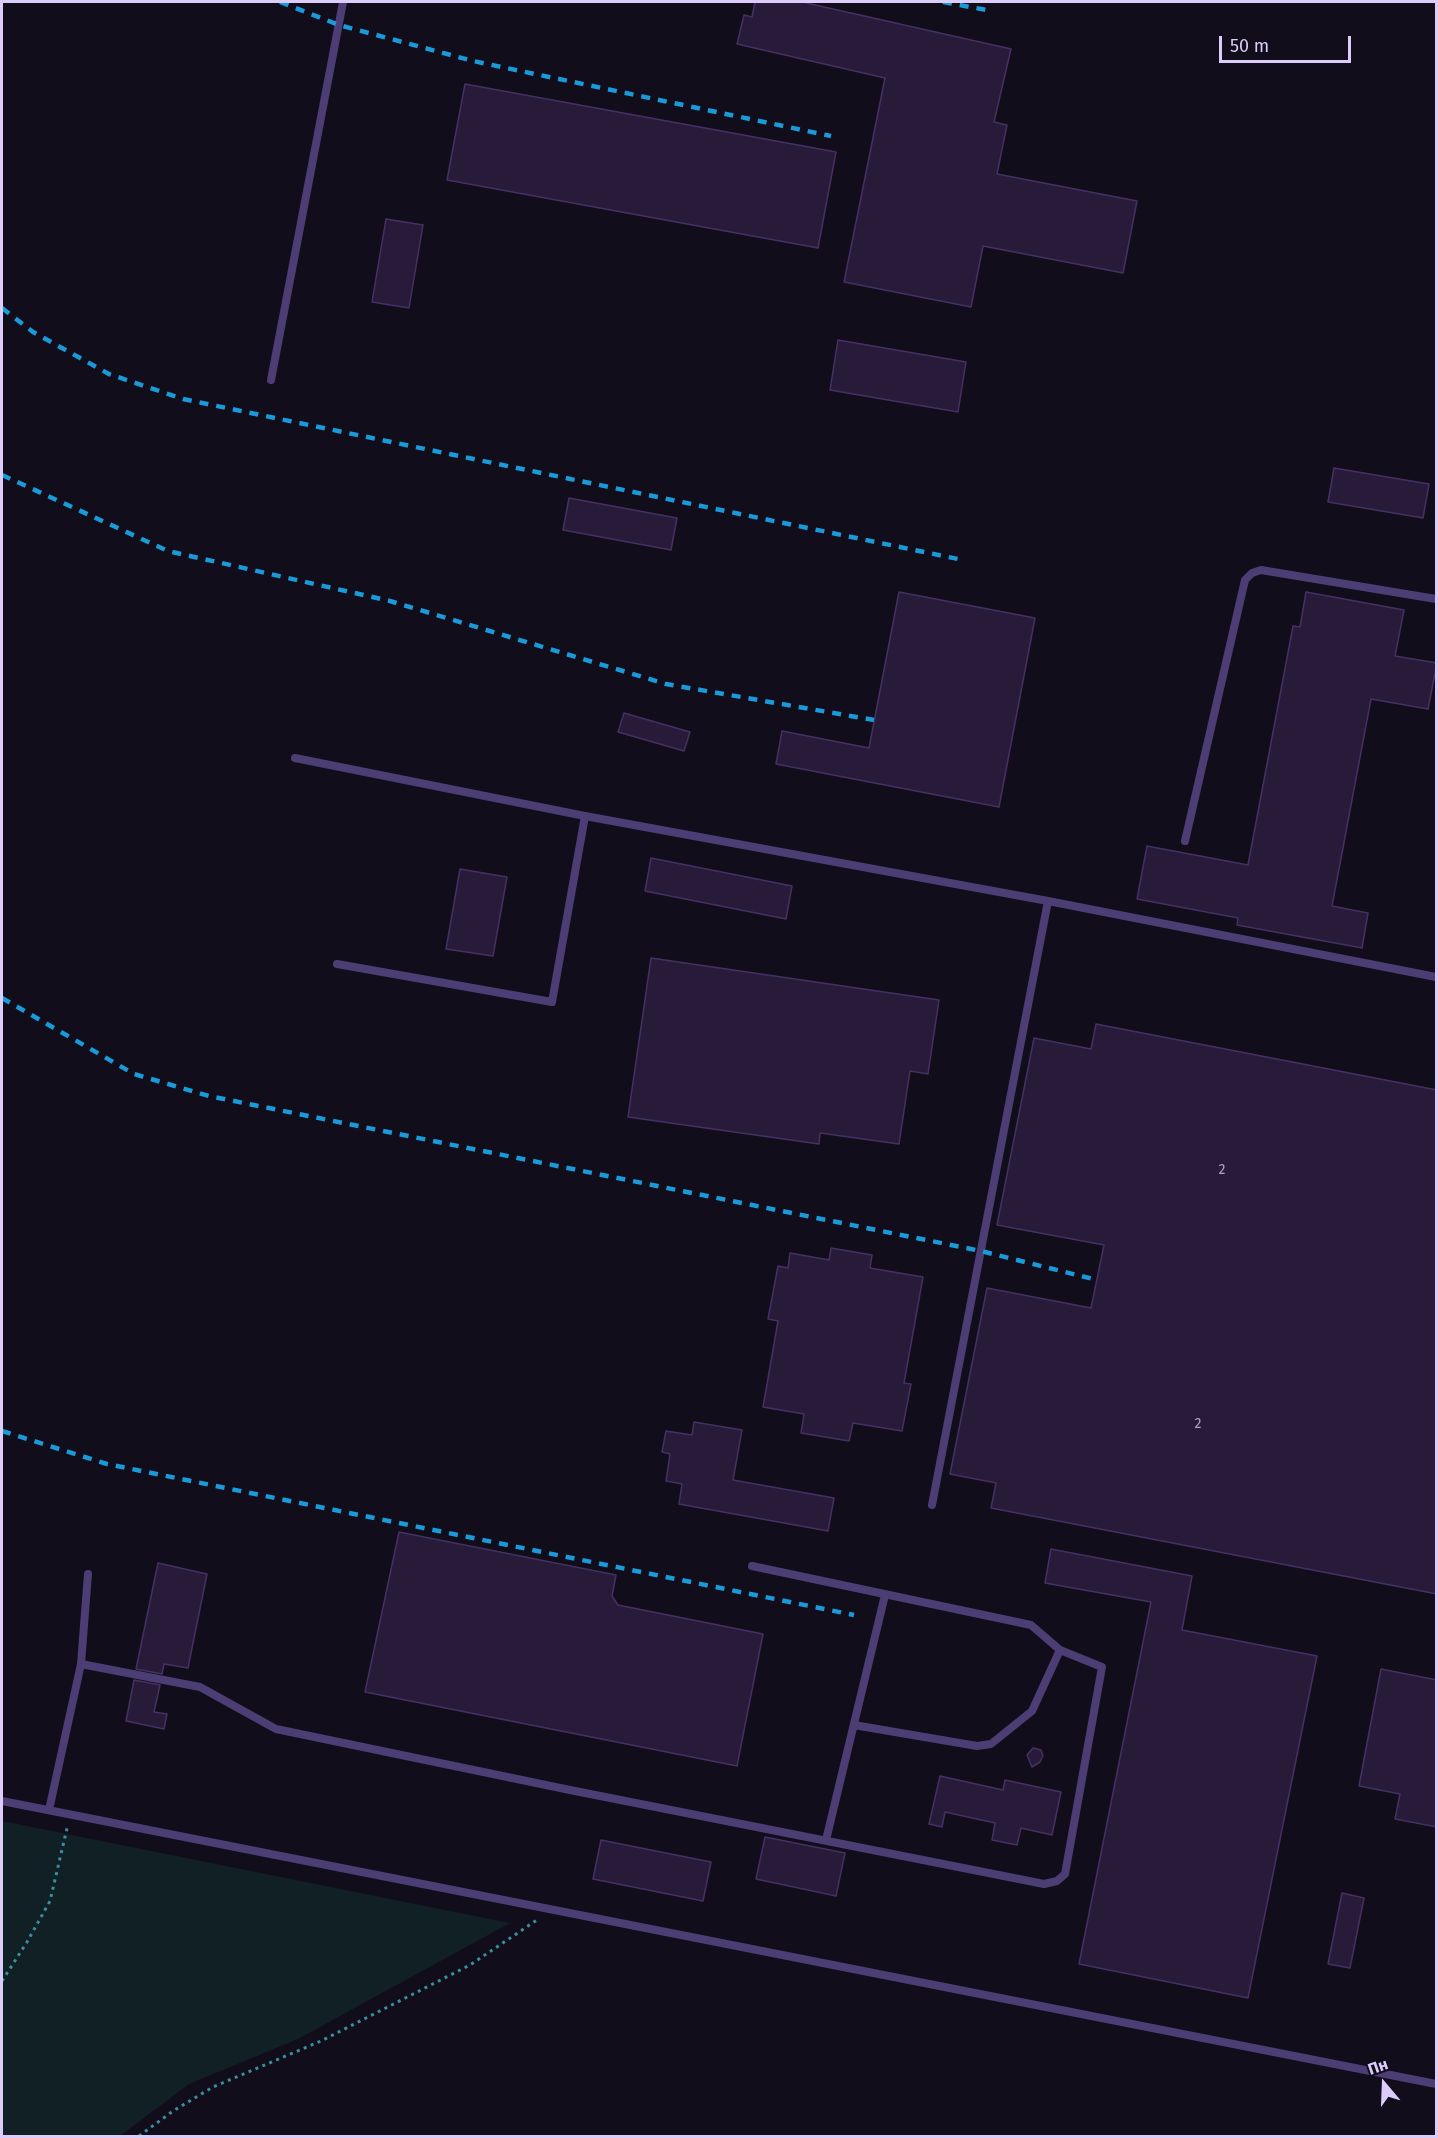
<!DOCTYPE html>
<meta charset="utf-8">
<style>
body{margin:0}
#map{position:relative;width:1438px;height:2138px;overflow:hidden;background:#120d1b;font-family:"Fira Sans",sans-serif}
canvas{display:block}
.frame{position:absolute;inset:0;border:3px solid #dcccf9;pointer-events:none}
.north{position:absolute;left:1354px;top:2054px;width:60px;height:60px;-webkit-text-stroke:4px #120d1b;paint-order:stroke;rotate:341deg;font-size:16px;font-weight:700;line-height:24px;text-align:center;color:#dcccf9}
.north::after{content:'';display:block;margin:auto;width:21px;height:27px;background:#dcccf9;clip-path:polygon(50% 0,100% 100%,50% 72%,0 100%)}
.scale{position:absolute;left:1219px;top:36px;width:132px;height:27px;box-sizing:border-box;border:3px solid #dcccf9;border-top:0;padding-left:8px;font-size:18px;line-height:21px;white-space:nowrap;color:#dcccf9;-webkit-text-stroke:4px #120d1b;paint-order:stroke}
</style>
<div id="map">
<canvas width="1438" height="2138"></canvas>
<div class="frame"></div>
<div class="north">Пн</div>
<div class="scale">50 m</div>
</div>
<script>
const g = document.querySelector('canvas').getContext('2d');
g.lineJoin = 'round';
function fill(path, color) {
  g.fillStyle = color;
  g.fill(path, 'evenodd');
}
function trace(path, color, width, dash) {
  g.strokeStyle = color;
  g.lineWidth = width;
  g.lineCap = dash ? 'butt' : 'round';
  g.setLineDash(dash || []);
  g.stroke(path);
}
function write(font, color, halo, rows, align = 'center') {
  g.font = font + ' "Fira Sans",sans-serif';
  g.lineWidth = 4.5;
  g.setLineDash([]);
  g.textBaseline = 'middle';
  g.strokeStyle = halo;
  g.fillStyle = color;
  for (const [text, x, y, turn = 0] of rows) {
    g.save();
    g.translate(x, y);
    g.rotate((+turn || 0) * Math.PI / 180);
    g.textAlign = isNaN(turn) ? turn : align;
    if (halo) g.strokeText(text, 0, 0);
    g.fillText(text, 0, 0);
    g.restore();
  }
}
fill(new Path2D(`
 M2,1821L510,1923L298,2039L189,2084L120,2136H2Z`), '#112024');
const building = new Path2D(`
 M755,2H802L1011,49L994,122L1007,125L997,174L1137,201L1123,273L983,246L971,307L844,282L885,78L737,44L744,15L752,17Z
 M465,84L836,152L818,248L447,180Z
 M386,219L423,225L409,308L372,302Z
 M838,340L966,362L958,412L830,390Z
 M1334,468L1429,484L1423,518L1328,502Z
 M569,498L677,518L671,550L563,530Z
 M899,592L1035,618L999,807L776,764L782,731L869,748Z
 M1306,592L1404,610L1395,656L1437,663L1428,709L1371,699L1332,906L1368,913L1362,948L1237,925L1238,918L1137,899L1147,846L1248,865L1293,626L1300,627Z
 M624,713L690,732L684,751L618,732Z
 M651,858L792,886L786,919L645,891Z
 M460,869L507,877L493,956L446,949Z
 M651,958L939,1000L928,1074L910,1071L899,1144L820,1133L819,1144L628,1117Z
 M1096,1024L1437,1090V1594L991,1508L996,1483L950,1474L987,1288L1091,1308L1104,1245L997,1225L1034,1038L1091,1049Z
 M831,1248L872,1255L870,1268L923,1277L904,1383L911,1384L902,1431L853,1423L849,1441L801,1433L804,1414L763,1407L778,1321L768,1319L778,1266L788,1268L790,1253L829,1260Z
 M694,1422L742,1430L733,1480L834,1498L828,1531L679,1504L682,1484L666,1481L670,1454L662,1452L666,1431L692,1435Z
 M399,1532L616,1575L612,1596L618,1605L763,1634L737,1766L365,1692Z
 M1051,1549L1192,1576L1182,1630L1317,1656L1248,1998L1079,1964L1151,1602L1045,1583Z
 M158,1563L207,1574L188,1668L164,1664L162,1674L136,1669Z
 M1381,1669L1437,1680V1827L1395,1819L1400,1794L1359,1786Z
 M134,1680L160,1685L154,1712L167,1714L164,1729L126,1721Z
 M1033,1748L1041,1750L1043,1756L1040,1762L1032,1767L1027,1755Z
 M940,1776L1003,1790L1005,1780L1061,1792L1052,1835L1021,1828L1017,1845L992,1840L995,1823L945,1812L942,1827L929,1824Z
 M765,1837L845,1853L836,1896L756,1879Z
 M601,1840L711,1862L703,1901L593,1879Z
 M1342,1893L1364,1898L1350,1968L1328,1964Z`);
fill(building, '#281b39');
trace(building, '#463063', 1.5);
trace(new Path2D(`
 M2,1981L27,1942L50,1901L68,1824
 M139,2136L173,2111L213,2087L321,2041L470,1965L537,1920`), '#398fa0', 3, [3, 4.5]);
trace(new Path2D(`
 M271,380L343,2
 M295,758L585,816L1048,901L1436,977
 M1185,841L1245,580L1252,573L1261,570L1436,599
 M337,964L552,1002L585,816
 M932,1505L1048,901
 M81,1664L200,1687L276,1729L570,1790L1044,1884L1057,1881L1065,1874L1102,1667L1060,1650L1031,1625L752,1566
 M854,1725L977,1746L991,1744L1032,1711L1060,1650
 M2,1801L1436,2084
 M49,1810L81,1664L88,1574
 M826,1840L885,1595`), '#4c3d75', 8);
trace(new Path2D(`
 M280,2L339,25L473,61L831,136
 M943,2L992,11
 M2,308L33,332L109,374L183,399L958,559
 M2,475L168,551L390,601L666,684L874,720
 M2,998L134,1074L209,1096L981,1251L1097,1280
 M2,1431L107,1464L854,1615`), '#199ad9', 4.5, [9, 8]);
write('14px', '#afa0c9', null, [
 ["2",1222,1170],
 ["2",1198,1424]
]);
</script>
